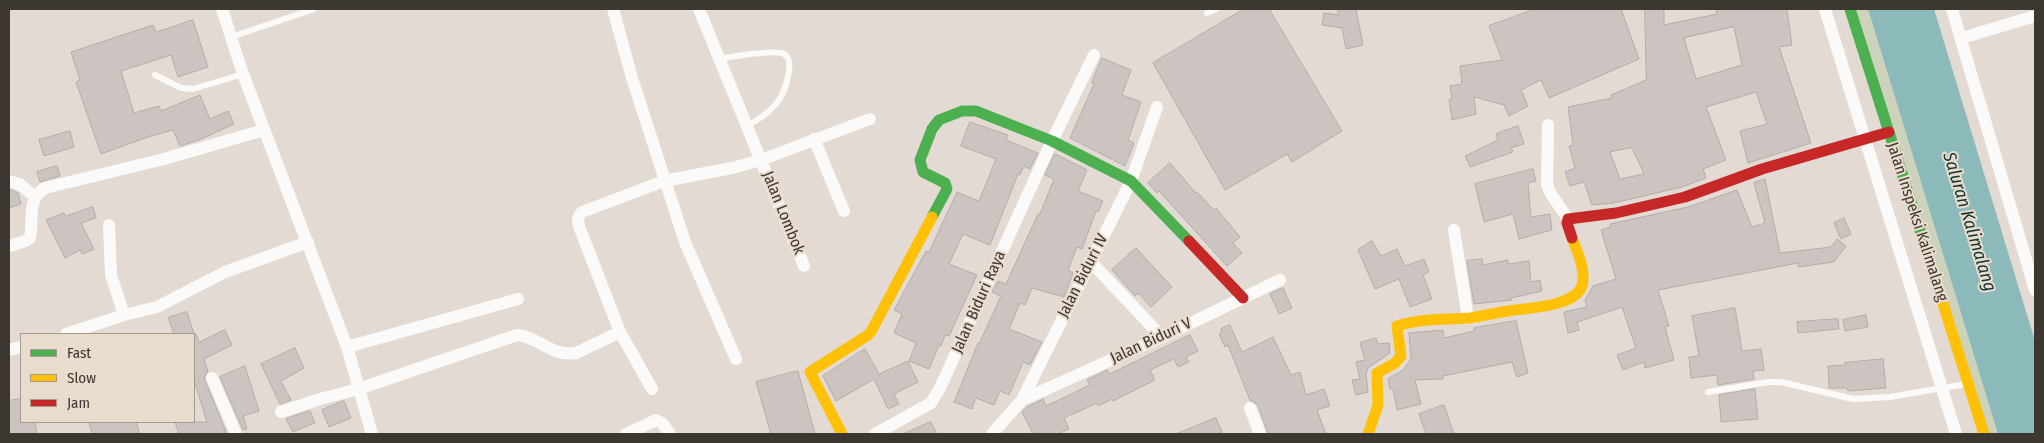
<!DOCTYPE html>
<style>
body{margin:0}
#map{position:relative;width:2044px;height:443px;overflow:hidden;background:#e3dbd3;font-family:"Fira Sans Condensed",sans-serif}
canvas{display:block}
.frame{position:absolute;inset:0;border:10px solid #3c3731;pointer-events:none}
.legend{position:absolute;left:20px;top:333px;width:175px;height:90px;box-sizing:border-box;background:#e9dccd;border:1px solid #a49a8f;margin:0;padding:6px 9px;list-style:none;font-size:15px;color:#3c3731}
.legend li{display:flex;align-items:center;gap:10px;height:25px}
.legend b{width:25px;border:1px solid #a49a8f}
</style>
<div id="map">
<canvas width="2044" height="443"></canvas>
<div class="frame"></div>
<ul class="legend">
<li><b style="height:6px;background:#4caf50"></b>Fast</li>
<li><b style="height:6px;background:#ffc107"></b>Slow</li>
<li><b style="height:6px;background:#c62828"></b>Jam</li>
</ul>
</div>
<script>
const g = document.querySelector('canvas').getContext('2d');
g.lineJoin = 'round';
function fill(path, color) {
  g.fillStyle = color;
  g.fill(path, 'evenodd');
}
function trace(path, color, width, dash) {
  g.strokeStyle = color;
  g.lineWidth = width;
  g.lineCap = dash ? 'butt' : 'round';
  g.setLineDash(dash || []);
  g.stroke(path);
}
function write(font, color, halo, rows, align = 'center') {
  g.font = font + ' "Fira Sans Condensed",sans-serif';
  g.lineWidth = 4;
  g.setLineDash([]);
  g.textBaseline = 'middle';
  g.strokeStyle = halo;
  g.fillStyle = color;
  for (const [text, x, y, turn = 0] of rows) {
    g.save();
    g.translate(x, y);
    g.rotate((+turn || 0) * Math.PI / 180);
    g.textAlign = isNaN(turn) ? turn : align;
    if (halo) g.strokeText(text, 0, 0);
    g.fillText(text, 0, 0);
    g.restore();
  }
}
fill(new Path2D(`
 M1850,9H1868L1998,434H1984Z`), '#cdd3bb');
fill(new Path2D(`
 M1868,9H1934L2035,341V434H1998Z`), '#8cbaba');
const building = new Path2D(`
 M1244,9H1269L1342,131L1292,162L1287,154L1225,190L1153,63Z
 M1337,9H1356L1363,45L1346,49L1342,28L1322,25L1324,13L1339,15Z
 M1535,9H1621L1639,59L1549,98L1541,80L1521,90L1528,106L1509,116L1504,105L1474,97L1476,114L1452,120L1449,99H1452L1450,86L1462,84L1460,66L1502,60L1489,26Z
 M1645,9H1664V25L1717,14L1716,9H1787L1792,45L1779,47L1811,143L1748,163L1740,131L1767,124L1756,92L1706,107L1726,160L1703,169L1706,178L1682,187L1614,203L1592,205L1584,182L1570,186L1565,172L1575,168L1569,146L1573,145L1568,107L1612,98L1611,95L1646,80ZM1734,27L1742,65L1696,79L1684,38ZM1632,148L1644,174L1620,179L1610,152Z
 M193,20L208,67L178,77L171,55L121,71L134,113L159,106L161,111L200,95L210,119L228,111L234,124L199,140L180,146L173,130L148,137L101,154L76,82L80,80L71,52L153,25L156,32Z
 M1102,58L1131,70L1122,95L1141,102L1128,140L1134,143L1125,166L1070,138L1094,84L1092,83Z
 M970,122L1008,135L1006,140L1038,153L1030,169L1024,166L1020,175L1018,174L990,245L963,234L949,264L977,275L949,336L945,335L941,346L939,345L929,369L909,361L916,343L894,333L902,314L894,310L926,251L929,252L957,192L979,201L996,159L961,146Z
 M1518,126L1524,144L1511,148L1513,152L1470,167L1465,156L1498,140L1496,134Z
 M70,131L74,147L44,156L39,140Z
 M1055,154L1087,170L1078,191L1103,201L1098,212L1096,211L1082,249L1077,247L1068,270L1073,273L1064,297L1032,288L1025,305L1020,303L1009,329L1042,342L1030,365L1023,362L1009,395L1000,391L994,405L976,398L972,409L954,402L978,343L979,344L1001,296L992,292L998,281L1006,284L1038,214H1040L1054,179L1045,175Z
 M1170,163L1196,193L1197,192L1214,210L1216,208L1240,237L1233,243L1242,253L1227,266L1159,191L1157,193L1148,183Z
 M57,166L60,176L40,182L37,172Z
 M1533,169L1536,181L1528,183L1531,217L1550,214L1552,230L1519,239L1513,214L1484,222L1475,184Z
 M1765,179L1780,253L1831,247L1837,239L1846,246L1834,262L1798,267V263L1658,290L1669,326L1665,327L1674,360L1645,368L1644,362L1623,370L1617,355L1636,348L1622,307L1577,322L1579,330L1568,333L1564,312L1587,307L1585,300L1593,286L1616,279L1601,230L1611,227L1610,224L1688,207L1737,190L1752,227L1765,223L1754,183Z
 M9,189L18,193L21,204L9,208Z
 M93,207L96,218L81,223L94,249L82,254L80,250L65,258L46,220L64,213L65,216Z
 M1844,218L1851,234L1841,239L1834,223Z
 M1372,241L1381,256L1397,249L1405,266L1424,259L1429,272L1423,275L1432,299L1410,307L1399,279L1375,289L1358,250Z
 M1136,248L1172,287L1151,307L1138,293L1135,296L1112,270Z
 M1482,259L1483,265L1508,260V264L1529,261L1531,282L1540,280L1542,291L1511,298L1512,300L1474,304L1467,261Z
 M1283,288L1292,308L1279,314L1270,294Z
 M1735,308L1742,351L1761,349L1764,370L1753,371L1754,379L1718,385L1717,375L1691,378L1689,357L1699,356L1692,316Z
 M187,312L194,334H174L168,318Z
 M1866,315L1868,327L1845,331L1843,320Z
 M1838,319L1839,329L1798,333L1797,322Z
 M1516,321L1528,373L1517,377L1512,362L1443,376V379L1415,380L1421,404L1397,410L1393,389H1390L1388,379L1403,370L1411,359L1409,333L1443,330L1444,338L1474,331V328Z
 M1230,325L1242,352L1273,337L1291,375L1300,372L1306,395L1324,389L1330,406L1317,410L1326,434H1268L1258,405L1250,400L1228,345L1225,347L1219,334L1222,332L1221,329Z
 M225,330L232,345L204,359L208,371L204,378L227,434H179L175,422H207L194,380V334H196L199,342Z
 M1190,335L1198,351L1186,357L1189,362L1178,367L1174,359L1150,370L1155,380L1113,401L1112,399L1098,406L1097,403L1064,418L1069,429L1057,434H1033L1022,412L1027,407L1043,399L1046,406L1090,385L1087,380L1107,370L1109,374Z
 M1376,338L1378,344L1389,343L1390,353L1368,368L1366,374L1368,392L1356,395L1352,380L1360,379L1356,362L1365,360L1360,343Z
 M295,348L304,368L281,381L291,400L280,404L261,364Z
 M865,349L879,374L908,361L918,382L894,394L899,404L888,409L874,379L836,401L823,376Z
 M1883,359L1886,388L1848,391L1847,388H1829L1828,366L1845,365V363Z
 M245,366L259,411L243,416L247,429L243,430L220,377Z
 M798,371L815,434H771L756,382Z
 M1755,389L1758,419L1721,422L1719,395Z
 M21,399V422H35L37,434H9V401Z
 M344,401L351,418L329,427L322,410Z
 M1444,405L1454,434H1426L1419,414Z
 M310,411L315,423L293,432L286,419Z
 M1216,418L1222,432L1216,434H1176Z
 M89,422H136L140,434H93Z
 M931,422L937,434H903Z`);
fill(building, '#ccc4c0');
trace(building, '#b4aca8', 1);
trace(new Path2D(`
 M1207,13L1216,9
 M231,37L314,9
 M718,59C730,57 775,49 784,54C790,58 790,64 789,71C785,100 772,112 747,126
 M155,75L181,88L193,89L243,74
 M1708,392L1769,382H1781L1853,399L1890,397L1966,384`), '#fbfaf8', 6);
trace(new Path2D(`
 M222,9L243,74L347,347L372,434
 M613,9L632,78L685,242L736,359
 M699,9L804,266
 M1825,9L1956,434
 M1952,9L2035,290
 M1962,38L2035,16
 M1548,125L1547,185L1551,194L1568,219
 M814,139L844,211
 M9,181L21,185L35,197
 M109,225L111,275L124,315
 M1454,230L1468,318
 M9,246L26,241L30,238C34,220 26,199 45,188L164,159L264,130
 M1090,261L1162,337
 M66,334L124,315L157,307L225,272L308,242
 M347,347L518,299
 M9,350L21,347
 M212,378L236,434
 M652,389L620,332L582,234C579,226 575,219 582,212L664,181L732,168L761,160L870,119
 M1022,400L1162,337L1280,280
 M1250,408L1260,434
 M281,412L320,399L358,389L517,335C540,337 550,357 576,353L620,332
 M626,434L656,420L662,423L670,434
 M875,434L931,403L940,388L1052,141L1094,55
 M992,434L1022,400L1131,181L1157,107`), '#fbfaf8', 12);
trace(new Path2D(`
 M1850,9L1929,259
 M932,217L947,189L945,183L923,172L920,160L932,129L939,120L962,111H976L1052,141L1131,181L1189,241`), '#4caf50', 11);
trace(new Path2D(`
 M1929,259L1984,434
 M842,434L810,372L868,335L872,330L932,217
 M1368,434L1378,405L1377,373L1395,363L1401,356L1397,326C1421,318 1445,320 1470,318C1482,316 1495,313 1508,311C1527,308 1568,307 1580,290C1589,276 1577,251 1572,238`), '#ffc107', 11);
trace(new Path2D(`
 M1572,238L1567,223L1568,219L1616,213L1685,197L1762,169L1889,132
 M1189,241L1243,298`), '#c62828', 11);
write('16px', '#3c3731', '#e9dccd', [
 ["Jalan Lombok",783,213,68],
 ["Jalan Inspeksi Kalimalang",1917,222,72],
 ["Jalan Biduri IV",1083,276,-63],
 ["Jalan Biduri Raya",979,302,-66],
 ["Jalan Biduri V",1151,341,-25]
]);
write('italic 18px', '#103334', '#e9dccd', [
 ["Saluran Kalimalang",1969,222,73]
]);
</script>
